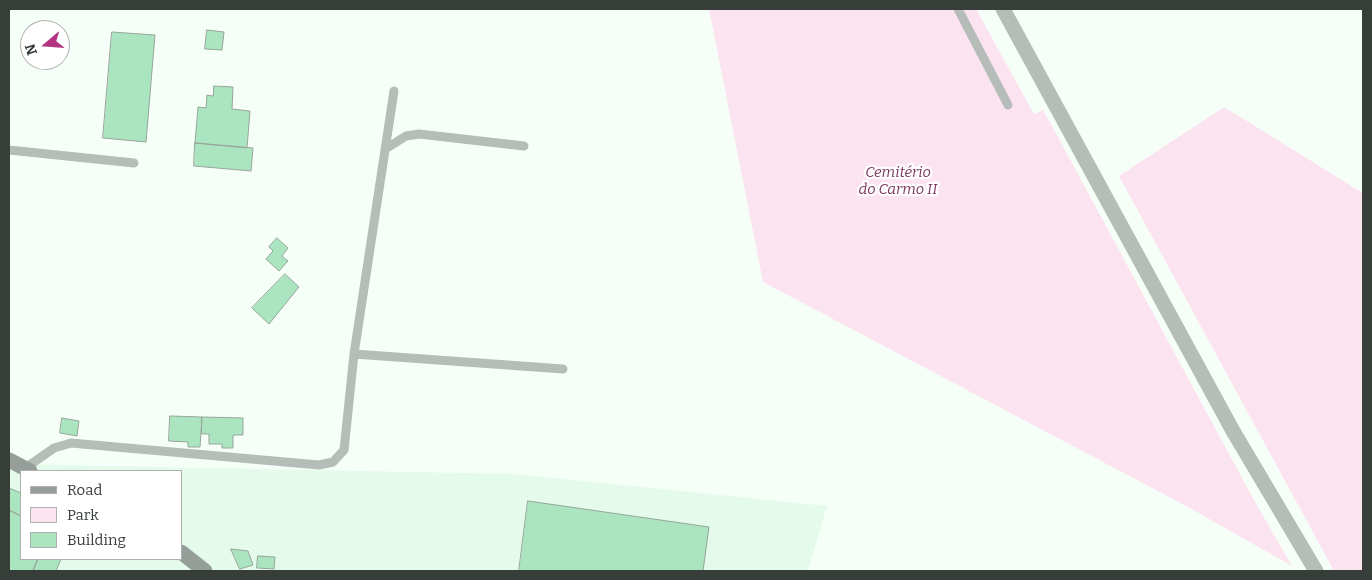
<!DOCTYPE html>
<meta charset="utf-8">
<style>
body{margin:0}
#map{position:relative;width:1372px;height:580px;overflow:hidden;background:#f5fff8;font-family:Bitter,serif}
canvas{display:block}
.frame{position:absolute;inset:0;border:10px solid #373d39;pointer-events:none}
.legend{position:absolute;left:20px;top:470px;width:162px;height:90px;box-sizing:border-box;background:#fff;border:1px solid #afb1b0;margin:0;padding:6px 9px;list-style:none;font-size:15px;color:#373d39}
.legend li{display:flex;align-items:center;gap:10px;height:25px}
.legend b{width:25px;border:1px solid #afb1b0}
.north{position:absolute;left:20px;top:20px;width:50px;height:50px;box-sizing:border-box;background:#fff;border:1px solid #afb1b0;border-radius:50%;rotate:252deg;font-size:14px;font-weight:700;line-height:20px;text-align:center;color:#373d39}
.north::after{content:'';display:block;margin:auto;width:18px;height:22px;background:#b23483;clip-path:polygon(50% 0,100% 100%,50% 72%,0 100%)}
</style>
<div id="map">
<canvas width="1372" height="580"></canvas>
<div class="frame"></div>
<ul class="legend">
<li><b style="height:6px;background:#959e98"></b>Road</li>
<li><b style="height:14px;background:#fce3f0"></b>Park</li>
<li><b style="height:14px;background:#abe5c0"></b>Building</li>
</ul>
<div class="north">N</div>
</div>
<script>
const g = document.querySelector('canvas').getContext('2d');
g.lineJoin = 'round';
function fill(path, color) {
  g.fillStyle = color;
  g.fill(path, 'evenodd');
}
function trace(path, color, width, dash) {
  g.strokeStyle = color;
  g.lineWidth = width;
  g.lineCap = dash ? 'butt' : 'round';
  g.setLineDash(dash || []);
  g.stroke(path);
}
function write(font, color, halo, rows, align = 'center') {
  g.font = font + ' Bitter,serif';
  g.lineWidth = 4.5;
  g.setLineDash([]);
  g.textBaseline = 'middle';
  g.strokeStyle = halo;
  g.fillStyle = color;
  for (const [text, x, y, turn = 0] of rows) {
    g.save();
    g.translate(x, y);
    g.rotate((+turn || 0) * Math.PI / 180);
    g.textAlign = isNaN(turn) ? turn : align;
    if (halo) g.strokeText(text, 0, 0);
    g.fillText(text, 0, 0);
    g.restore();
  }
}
fill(new Path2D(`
 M9,464L515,474L827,506L808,571H9ZM21,471H181V559H21Z`), '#e4fbeb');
fill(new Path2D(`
 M709,9H976L1034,114L1043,110L1051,124L1255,502L1292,566L1188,507L763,282Z
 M1224,107L1363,193L1362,571H1334L1119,176Z`), '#fce3f0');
const building = new Path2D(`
 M207,30L224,32L222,50L205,49Z
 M112,32L155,35L146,142L103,138Z
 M214,86L233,87L232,109L250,111L247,148L195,143L198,107L206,108L207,95L213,96Z
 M195,143L253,148L251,171L194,166Z
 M277,238L288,248L282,256L288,261L279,271L266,259L273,251L269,247Z
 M285,274L299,287L269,324L252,308Z
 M170,416L202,417L200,447H188V442L169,441Z
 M202,417L243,418V435H233V448H222V444H209V434H202Z
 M62,418L79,421L77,436L60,433Z
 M9,488L21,493V516L9,510Z
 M528,501L709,527L703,571H519Z
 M9,510L21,516V559H38L33,571H9Z
 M231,549L248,551L253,565L240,569Z
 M258,556L275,557L274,569L257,568Z
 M38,559H61L56,571H33Z`);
fill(building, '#abe5c0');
trace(building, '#97a59b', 1);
trace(new Path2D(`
 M958,9L1008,105
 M387,148L406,136L419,134L524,146
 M9,150L134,163
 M354,354L563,369
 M24,469L54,448L71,443L319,465L333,462L344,450L354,354L394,91`), '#b6bdb8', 9);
trace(new Path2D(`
 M1003,9L1233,431L1316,571`), '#b6bdb8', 15);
trace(new Path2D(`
 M9,460L30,471
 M181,552L205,571`), '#959e98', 15);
write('italic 15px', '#7c3760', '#fff', [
 ["Cemitério",898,173],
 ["do Carmo II",898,190]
]);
</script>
